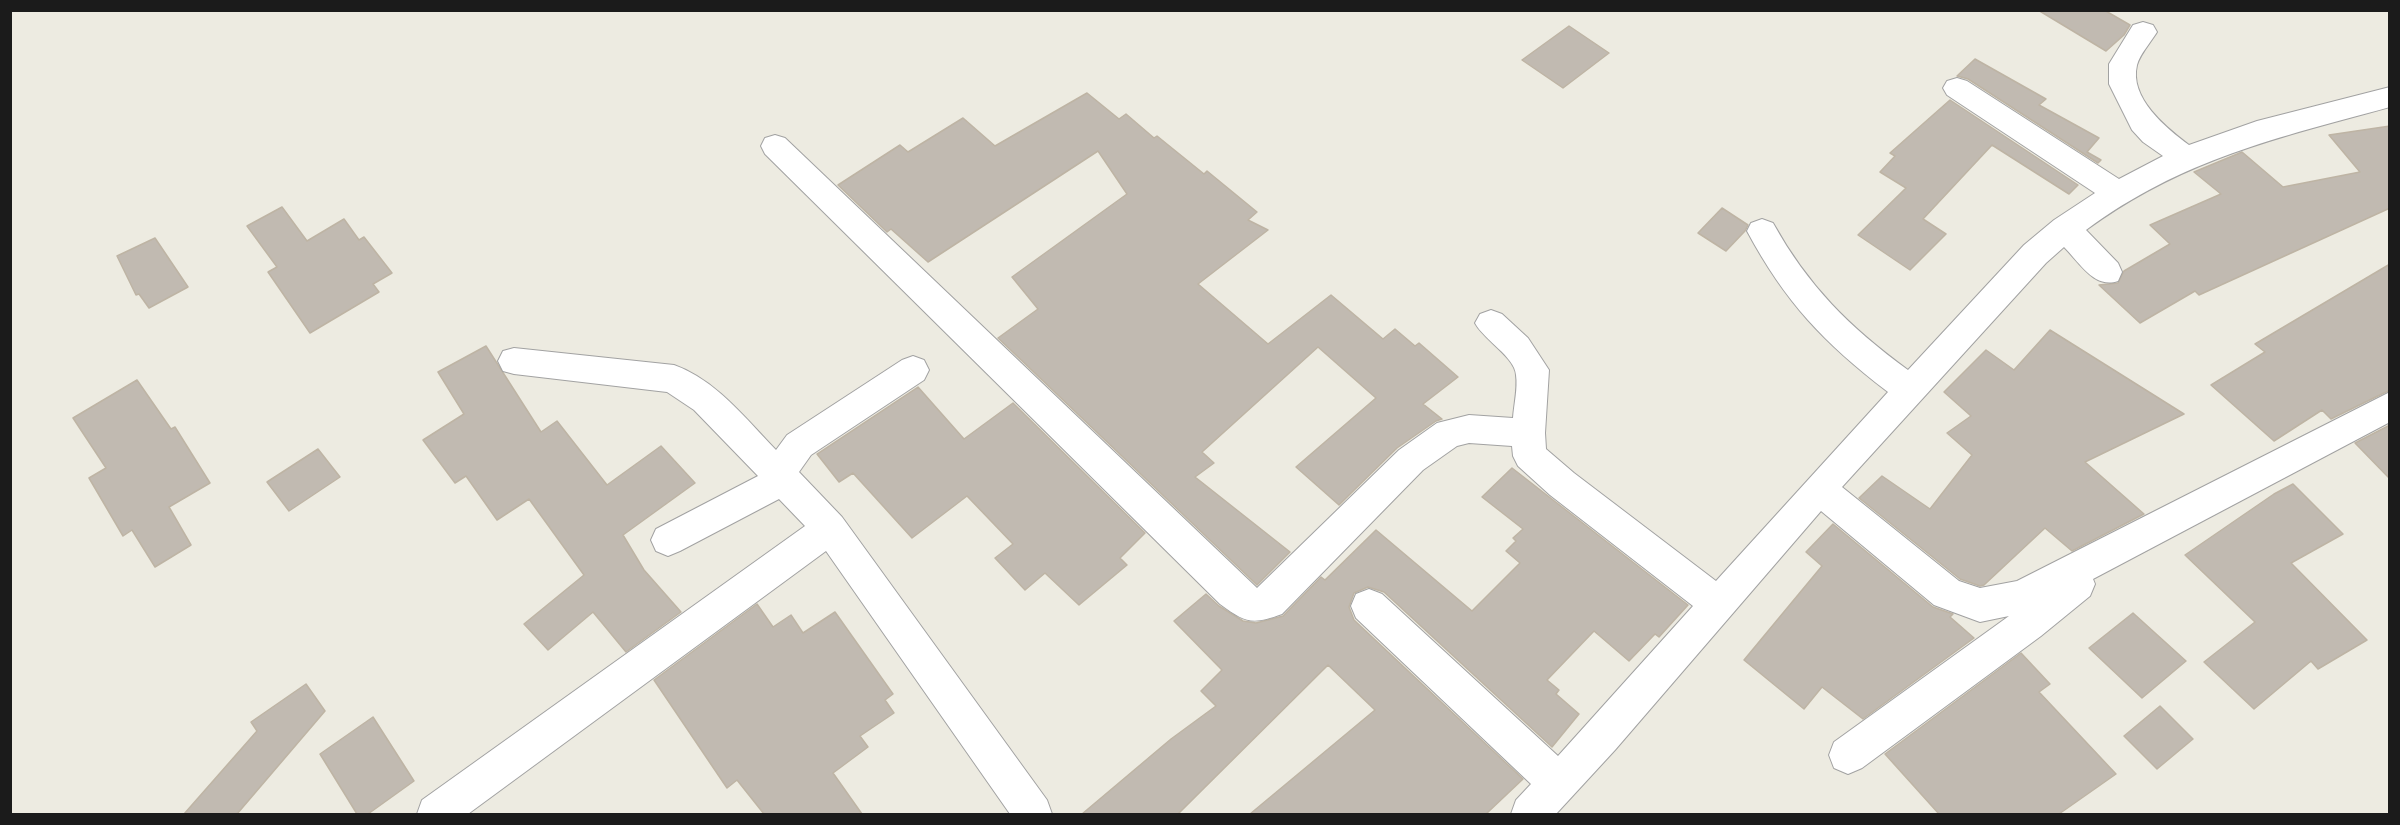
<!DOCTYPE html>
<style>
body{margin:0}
#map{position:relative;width:2400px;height:825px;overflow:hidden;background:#edebe1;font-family:Overpass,sans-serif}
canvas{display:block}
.frame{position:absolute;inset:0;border:12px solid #1b1b1b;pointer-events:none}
</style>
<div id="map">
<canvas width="2400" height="825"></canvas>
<div class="frame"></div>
</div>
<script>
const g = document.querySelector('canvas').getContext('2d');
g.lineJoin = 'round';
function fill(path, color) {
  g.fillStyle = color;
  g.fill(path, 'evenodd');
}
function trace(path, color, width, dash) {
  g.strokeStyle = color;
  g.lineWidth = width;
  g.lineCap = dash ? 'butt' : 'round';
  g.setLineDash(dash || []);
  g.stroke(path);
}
const building = new Path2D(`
 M2038,10H2104L2130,25L2124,35L2106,51Z
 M1569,26L1609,53L1563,88L1522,60Z
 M1975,59L2046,99L2039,105L2099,138L2087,152L2101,160L2098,163L1968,79L1957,76Z
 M1087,93L1119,119L1126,114L1154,138L1157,136L1204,174L1207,171L1257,212L1248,220L1268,230L1198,284L1268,344L1331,295L1383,339L1395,329L1415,346L1419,343L1458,377L1423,404L1442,419L1436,421L1397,448L1339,505L1296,467L1376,398L1318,347L1202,452L1214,463L1195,477L1290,552L1257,585L998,338L1038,309L1012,277L1127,194L1098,151L928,262L891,229L887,232L838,185L900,145L908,152L963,118L995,146Z
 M1950,100L2078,185L2069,194L1992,145L1923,219L1946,234L1910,270L1858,235L1906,188L1880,172L1895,156L1890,153Z
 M2390,126V208L2199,295L2195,291L2140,323L2099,285L2118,283L2124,271L2170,244L2150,225L2221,194L2194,172L2242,152L2283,187L2360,172L2329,135Z
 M282,207L307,241L344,219L359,240L364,237L392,273L373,284L379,292L310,333L268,272L277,267L247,226Z
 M1722,208L1748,225L1745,231L1726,251L1698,233Z
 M155,238L188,287L149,308L139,294L136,295L117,256Z
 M2390,264V390L2331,419L2322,410L2274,441L2211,385L2265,352L2255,344Z
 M2050,330L2184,414L2085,462L2144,514L2072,551L2045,528L1984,585L1980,586L1960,579L1859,498L1882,476L1930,509L1972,455L1947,433L1971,416L1944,392L1986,350L2014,370Z
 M486,346L541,432L557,421L607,485L661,446L695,483L623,535L644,570L681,612L626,652L593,612L548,650L524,624L584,575L529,499L497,520L466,476L455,483L423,440L464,414L438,372Z
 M137,380L171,429L175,427L210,483L169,507L191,545L155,567L132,530L123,536L89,478L106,468L73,418Z
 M918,387L964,439L1013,403L1145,533L1120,558L1127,565L1079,605L1045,573L1025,590L995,558L1013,544L967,496L912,538L853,473L839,482L817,454Z
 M2390,425V479L2355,443Z
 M318,449L340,477L289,511L267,482Z
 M1512,468L1688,605L1659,637L1655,634L1629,661L1594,631L1547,680L1559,690L1556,694L1579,714L1552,747L1384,592L1368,587L1354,593L1349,607L1354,620L1523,779L1486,814H1250L1375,710L1328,665L1178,814H1082L1171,739L1216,706L1201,691L1222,670L1174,621L1206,594L1219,606L1243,621L1256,623L1283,616L1321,577L1325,580L1376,530L1472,611L1520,563L1506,551L1516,541L1513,538L1523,529L1482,497Z
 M2293,484L2343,534L2291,563L2367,640L2318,669L2311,661L2254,709L2204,662L2255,622L2185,555L2274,494Z
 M1833,524L1933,607L1953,614L1950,617L1974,638L1863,719L1822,687L1804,709L1744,660L1822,566L1806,552Z
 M757,604L773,627L791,615L803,633L835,612L893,694L885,700L894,713L860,736L868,747L833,773L862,814H764L737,780L727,788L654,680Z
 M2133,613L2186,661L2142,698L2089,648Z
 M2021,653L2050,684L2039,692L2116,774L2059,814H1939L1885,754Z
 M306,684L325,711L237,814H184L257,731L251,722Z
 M2160,706L2193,739L2157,769L2124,736Z
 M373,717L414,781L368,814H357L320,754Z`);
fill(building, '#c1bab1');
trace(building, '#beb4a4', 1.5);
const minor = new Path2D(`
 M2143,22L2153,25L2157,32C2151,42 2140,54 2137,65C2129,98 2166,128 2189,145L2257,121L2390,87V107C2277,138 2182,159 2086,230L2118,263L2122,272L2118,281C2094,289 2080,263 2064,247L2046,263L1842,487L1959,581L1980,588L2017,581L2390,392V422L2093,579L2095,584L2090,596L2041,636L1862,768L1848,774L1834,768L1829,755L1834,742L2009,616L1980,622L1934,605L1821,511L1615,750L1556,814H1511L1516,800L1531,784L1356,618L1351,606L1356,594L1369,589L1382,594L1558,756L1693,606L1550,495L1518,466L1513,456L1512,446L1469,443L1457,446L1423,470L1282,614C1252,625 1246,623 1220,604L765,154L761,146L765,138L775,135L785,138L1257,588L1399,450L1437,423L1469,415L1513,418C1514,404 1518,388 1516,375C1515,357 1484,340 1475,323L1480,314L1491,310L1502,314L1528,338L1549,370L1545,433L1546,449L1574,473L1716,581L1888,392C1824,343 1785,302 1747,231L1751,223L1762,219L1773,223C1808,286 1849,327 1908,370L2024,245L2054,220L2095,193L1947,95L1943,88L1947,81L1957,78L1967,81L2119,179L2163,156L2143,142L2132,130L2109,84V64L2133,25Z
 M514,348L674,365C716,380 746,419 776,450L787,435L902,360L913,356L924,360L929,370L924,380L811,455L799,472L842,517L1047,800L1052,814H1010L826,551L468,814H417L422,800L805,526L779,499L680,551L668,556L656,551L651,540L656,529L758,476L694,410L667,392L514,374L503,371L498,361L503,351Z`);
trace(minor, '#a2a2a2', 2);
fill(minor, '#fff');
</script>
